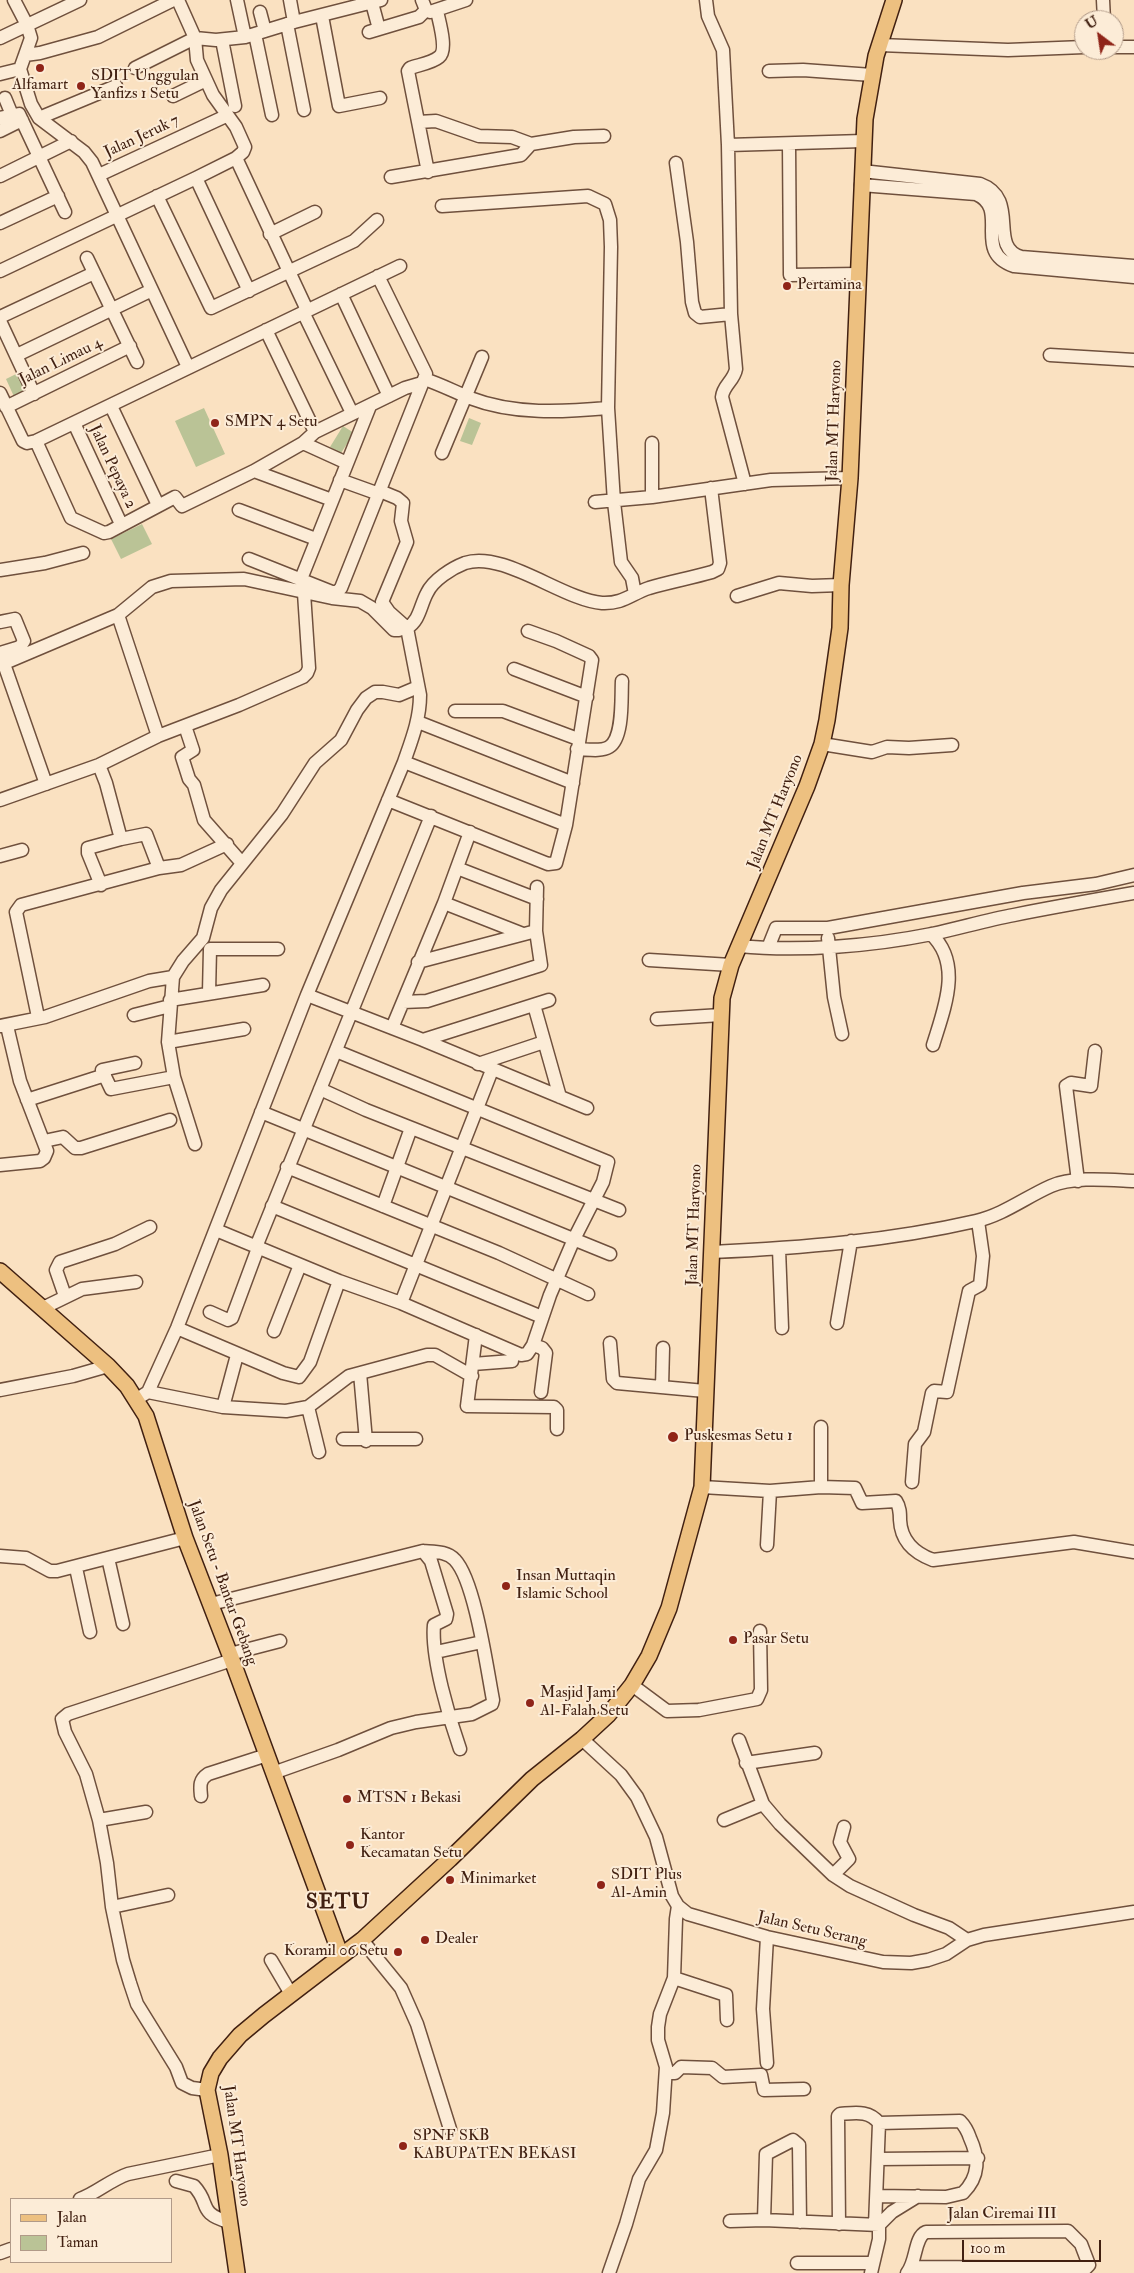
<!DOCTYPE html>
<style>
body{margin:0}
#map{position:relative;width:1134px;height:2273px;overflow:hidden;background:#fae1c1;font-family:"IM FELL Double Pica",serif}
canvas{display:block}
.legend{position:absolute;left:10px;top:2198px;width:162px;height:65px;box-sizing:border-box;background:#fcecd7;border:1px solid #b19a88;margin:0;padding:6px 9px;list-style:none;font-size:15px;color:#412011}
.legend li{display:flex;align-items:center;gap:10px;height:25px}
.legend b{width:25px;border:1px solid #b19a88}
.north{position:absolute;left:1074px;top:10px;width:50px;height:50px;box-sizing:border-box;background:#fcecd7;border:1px solid #b19a88;border-radius:50%;rotate:329deg;font-size:14px;font-weight:700;line-height:20px;text-align:center;color:#412011}
.north::after{content:'';display:block;margin:auto;width:18px;height:22px;background:#8f2418;clip-path:polygon(50% 0,100% 100%,50% 72%,0 100%)}
.scale{position:absolute;left:962px;top:2240px;width:139px;height:22px;box-sizing:border-box;border:2px solid #412011;border-top:0;padding-left:6px;font-size:15px;line-height:18px;white-space:nowrap;color:#412011;-webkit-text-stroke:4px #fcecd7;paint-order:stroke}
</style>
<div id="map">
<canvas width="1134" height="2273"></canvas>
<ul class="legend">
<li><b style="height:6px;background:#edc080"></b>Jalan</li>
<li><b style="height:14px;background:#bac396"></b>Taman</li>
</ul>
<div class="north">U</div>
<div class="scale">100 m</div>
</div>
<script>
const g = document.querySelector('canvas').getContext('2d');
g.lineJoin = 'round';
function fill(path, color) {
  g.fillStyle = color;
  g.fill(path, 'evenodd');
}
function trace(path, color, width, dash) {
  g.strokeStyle = color;
  g.lineWidth = width;
  g.lineCap = dash ? 'butt' : 'round';
  g.setLineDash(dash || []);
  g.stroke(path);
}
function write(font, color, halo, rows, align = 'center') {
  g.font = font + ' "IM FELL Double Pica",serif';
  g.lineWidth = 4;
  g.setLineDash([]);
  g.textBaseline = 'middle';
  g.strokeStyle = halo;
  g.fillStyle = color;
  for (const [text, x, y, turn = 0] of rows) {
    g.save();
    g.translate(x, y);
    g.rotate((+turn || 0) * Math.PI / 180);
    g.textAlign = isNaN(turn) ? turn : align;
    if (halo) g.strokeText(text, 0, 0);
    g.fillText(text, 0, 0);
    g.restore();
  }
}
fill(new Path2D(`
 M18,373L28,395L16,401L6,379Z
 M204,408L225,454L196,467L175,421Z
 M469,418L481,423L472,445L460,441Z
 M343,426L354,433L341,453L330,447Z
 M142,524L152,544L121,559L111,539Z`), '#bac396');
const minor = new Path2D(`
 M14,0L27,25L31,38L20,69L31,104L39,118L84,152L92,162L188,367
 M237,0L245,37
 M290,0L294,22
 M422,0L426,10L430,12L466,0
 M706,0L708,16L723,50L728,145L731,314L736,369C734,381 723,385 722,397L745,484
 M1103,0L1104,20
 M372,3L379,29
 M260,12L265,31
 M322,16L339,106L380,98
 M287,24L304,110
 M369,32L419,17L426,10
 M255,34L272,115
 M0,38L80,0
 M222,40L235,106
 M880,45L1008,50L1084,47
 M1114,47H1134
 M25,55L40,53L98,37L173,0
 M135,68L195,38L216,40L245,37L294,22L381,0
 M769,71L803,70L872,75
 M0,74L20,69
 M173,96L206,80
 M5,98L12,115
 M0,118L19,114L65,212
 M39,118L116,86
 M418,122L436,121L479,136L512,137L531,144
 M0,131L22,120
 M789,144L790,275L858,274
 M728,145L863,141
 M236,158L307,310
 M676,163L687,242L692,302L695,313L700,317L731,314
 M862,171L980,184C1021,199 987,246 1021,257L1134,266
 M428,172L408,71L410,68C418,65 432,63 439,57C448,50 439,21 437,11
 M99,175L226,116
 M0,176L71,141
 M391,177L521,155L531,144L574,137L604,136
 M196,178L249,291
 M861,185L976,194C1011,209 971,252 1014,266L1134,277
 M157,196L211,308L354,241L377,220
 M442,206L588,196L605,204L610,220L611,247L608,408L614,502L621,562L632,578L635,594
 M0,223L58,196
 M270,234L315,212
 M87,258L137,362
 M0,271L196,178L236,158L243,152L245,147L236,127L213,95L197,60L195,38L178,0
 M341,294L389,396
 M303,312L352,413
 M0,317L94,273
 M0,321L34,394
 M266,330L315,432
 M17,355L152,290
 M1050,355L1134,360
 M424,379C440,384 455,392 470,398C514,415 563,412 608,408
 M0,393L23,441L27,443L36,441L400,266
 M111,406L158,505
 M6,407L130,346
 M74,423L121,524
 M36,441L71,518L104,533L109,532L175,497L182,506L254,471
 M303,443L347,463
 M442,453L482,357
 M340,480L379,494
 M380,491L397,498L403,503L401,521L407,542L382,602L389,612L407,628
 M652,497V443
 M332,500L254,471L303,443L315,432L405,388L422,383
 M595,502L652,497L771,480L850,478
 M239,510L316,539
 M249,559L332,592H337L341,588L426,374L378,276
 M0,570L45,563L83,553
 M301,579L370,406
 M737,596L779,583L812,586L841,585
 M118,615L158,736
 M0,622L15,619L24,641L20,647L0,653
 M4,664L46,784
 M0,665L118,615L152,587L171,581L244,579L332,598L360,601L372,608L394,630H399L405,627
 M514,669L587,697
 M455,711H503L578,739
 M418,722L573,783
 M185,726L193,750L182,757L189,779L194,785L204,820L241,862
 M822,744L872,752L887,747L909,748L952,745
 M577,749C586,749 601,752 609,747C624,738 621,697 622,681
 M404,762L566,825
 M99,765L106,783L121,839L88,848V853L101,885
 M0,800L99,765L158,736L239,705L303,677L307,673L309,668L304,593L310,587
 M388,800L548,864L556,863L566,825L592,660L589,656L556,641L528,631
 M121,839L146,834L159,868
 M0,856L22,850
 M457,868L537,899
 M444,903L523,934
 M931,934C963,964 944,1009 933,1045
 M828,938L834,997L842,1034
 M739,946C800,952 872,946 932,934C960,928 987,920 1014,915C1054,907 1094,900 1134,893
 M768,948L776,928H828L1023,893L1096,884L1134,875
 M649,960L731,965
 M418,962L536,931
 M209,993L210,949H278
 M307,995L423,1040L587,1108
 M170,1000L263,985
 M403,1002L427,1001L541,965L536,931L537,887
 M534,1005L560,1097
 M134,1015L170,1006
 M38,1017L16,912L21,905L159,868L181,865L227,844
 M657,1019L721,1015
 M0,1026L45,1017L149,981L173,977
 M392,1028L444,903L470,832
 M423,1040L549,1000
 M168,1042L244,1029
 M135,1063L102,1070L111,1089L174,1077L195,1144
 M478,1064L544,1042
 M174,1077L168,1042L173,977L183,961L203,938L211,908L221,890L282,814L315,763L341,740L357,710L366,698L375,692H383L399,695L418,687
 M320,1089L366,1110L619,1210
 M27,1100L105,1075
 M261,1112L610,1254
 M44,1141L63,1137L75,1148H81L170,1120
 M0,1165L40,1161L44,1158L47,1151L20,1081L7,1026
 M287,1167L499,1253L588,1294
 M1078,1181L1066,1086L1071,1083L1091,1086L1095,1051
 M272,1206L542,1317
 M383,1206L411,1128
 M216,1230L339,1281L401,1303L521,1355L527,1354L533,1345L550,1295L574,1239L603,1182L608,1162L336,1051
 M256,1247L431,816
 M779,1249L782,1328
 M712,1252C800,1248 889,1241 976,1221C1003,1215 1026,1197 1051,1186C1073,1176 1111,1180 1134,1181
 M65,1296L56,1270L60,1262L115,1244L150,1227
 M401,1303L492,1070
 M43,1308L82,1289L136,1282
 M210,1312L228,1320L232,1318L258,1248
 M837,1323L851,1241
 M177,1328L283,1373L299,1377L310,1362L339,1281
 M274,1331L300,1265
 M476,1335L467,1406L554,1407L557,1410V1429
 M610,1343L613,1379L617,1383L705,1391
 M533,1345L542,1348L546,1353L541,1392
 M473,1364L512,1361
 M360,1373L366,1441
 M662,1387L663,1348
 M0,1390L73,1376L108,1366
 M148,1392L223,1407L286,1411L308,1407L349,1376L427,1355H435L472,1376
 M137,1399L148,1392L177,1328L307,995L404,762C412,739 420,719 420,695L407,628C420,620 420,606 427,593C433,580 452,568 465,563C503,550 563,600 602,603C623,604 631,594 649,588C669,582 691,578 712,572L718,569L720,563L711,488
 M223,1407L237,1355
 M308,1407L319,1452
 M343,1439H416
 M912,1482L915,1444L924,1432L932,1393L934,1391L947,1392L969,1291L980,1285L983,1256L978,1221
 M702,1487L770,1491L821,1487L855,1488L862,1503L896,1501C900,1507 900,1513 900,1520C901,1541 914,1553 933,1560L1074,1542L1134,1552
 M821,1487V1427
 M767,1545L770,1491
 M423,1551L431,1561L447,1614L446,1619L434,1625C431,1657 449,1718 460,1749
 M0,1556L26,1558L50,1571H57L185,1538
 M108,1558L123,1624
 M76,1568L90,1632
 M211,1604L423,1551C434,1552 447,1551 455,1560C475,1581 487,1669 493,1700L492,1704L472,1714L416,1722L391,1728L338,1750L273,1773
 M436,1652L482,1642
 M230,1654L280,1641
 M632,1685L667,1711L699,1710L757,1699L761,1690L760,1631
 M582,1739L621,1775L637,1797L656,1837L672,1896L678,1906L688,1914L767,1937L883,1962L911,1963L928,1960L946,1954L967,1940L984,1935L1134,1912
 M739,1740L763,1804L780,1824L833,1875L850,1886L914,1915L949,1928L967,1940
 M746,1763L815,1753
 M201,1796C200,1786 199,1780 208,1774L267,1755
 M99,1820L146,1812
 M724,1820L763,1804
 M833,1875L849,1859L840,1842L844,1827
 M112,1907L168,1895
 M362,1940L401,1988L417,2024L450,2129
 M271,1960L291,1994
 M674,1978L726,1995L727,2020
 M767,2063L763,2009L767,1937
 M666,2073H675L681,2067L712,2068L723,2077L761,2075L764,2090L804,2089
 M207,2090L192,2088L182,2083L176,2067L137,2004L130,1983L123,1960L112,1907L107,1863L99,1820L86,1774L65,1732L62,1719L68,1714L232,1660
 M878,2159L978,2158
 M176,2181L194,2186C211,2204 197,2213 229,2222
 M877,2196L946,2197L963,2193C980,2176 979,2158 970,2138C968,2132 965,2126 960,2121L879,2123
 M80,2199C97,2193 110,2180 128,2174L220,2155
 M764,2220L766,2154L793,2140L799,2145L800,2222
 M730,2221L764,2220L879,2225
 M839,2224L838,2116L840,2114C855,2113 869,2110 879,2123
 M875,2225L879,2123
 M0,2253L11,2249
 M797,2263H872
 M609,2273L626,2224L639,2179L656,2150L663,2113L666,2067L658,2040V2027L660,2014L674,1978L676,1919L678,1906
 M871,2273L879,2239V2225L892,2212L918,2196
 M907,2273C917,2261 914,2237 926,2232L1068,2231L1081,2244L1089,2265L1086,2268L912,2267`);
const major = new Path2D(`
 M0,1271L108,1366L127,1386L146,1416L185,1538L232,1660L341,1956
 M237,2273L220,2155L207,2090L211,2073L220,2058L240,2035L264,2015L362,1940L450,1859L532,1779L582,1739L608,1715L632,1685L649,1656L669,1608L702,1487L722,998L731,965L807,786L822,744L827,720L840,628L841,585L850,478L865,119L876,56L894,0`);
trace(minor, '#6f503d', 15);
trace(major, '#412011', 18);
trace(minor, '#fcecd7', 12);
trace(major, '#edc080', 15);
for (const [x, y, r, color] of [
 [40,68,5,"#8f2418"],
 [81,86,5,"#8f2418"],
 [787,286,5,"#8f2418"],
 [215,423,5,"#8f2418"],
 [673,1437,6,"#8f2418"],
 [506,1586,5,"#8f2418"],
 [733,1640,5,"#8f2418"],
 [530,1703,5,"#8f2418"],
 [347,1799,5,"#8f2418"],
 [350,1845,5,"#8f2418"],
 [450,1880,5,"#8f2418"],
 [601,1885,5,"#8f2418"],
 [425,1940,5,"#8f2418"],
 [398,1952,5,"#8f2418"],
 [403,2146,5,"#8f2418"]
]) {
  const dot = new Path2D();
  dot.arc(x, y, r, 0, 2 * Math.PI);
  g.fillStyle = color;
  g.fill(dot);
  trace(dot, '#fcecd7', 2);
}
write('16px', '#412011', '#fcecd7', [
 ["SDIT Unggulan",91,77],
 ["Yanfizs 1 Setu",91,95],
 ["Alfamart",40,86,"center"],
 ["Pertamina",797,286],
 ["SMPN 4 Setu",225,423],
 ["Puskesmas Setu 1",684,1437],
 ["Insan Muttaqin",516,1577],
 ["Islamic School",516,1595],
 ["Pasar Setu",743,1640],
 ["Masjid Jami",540,1694],
 ["Al-Falah Setu",540,1712],
 ["MTSN 1 Bekasi",357,1799],
 ["Kantor",360,1836],
 ["Kecamatan Setu",360,1854],
 ["SDIT Plus",611,1876],
 ["Al-Amin",611,1894],
 ["Minimarket",460,1880],
 ["Dealer",435,1940],
 ["Koramil 06 Setu",388,1952,"right"],
 ["SPNF SKB",413,2137],
 ["KABUPATEN BEKASI",413,2155]
], 'left');
write('16px', '#412011', '#fcecd7', [
 ["Jalan Jeruk 7",142,137,-25],
 ["Jalan Limau 4",61,362,-26],
 ["Jalan MT Haryono",835,421,-88],
 ["Jalan Pepaya 2",112,467,65],
 ["Jalan MT Haryono",776,812,-68],
 ["Jalan MT Haryono",695,1225,-88],
 ["Jalan Setu - Bantar Gebang",222,1583,70],
 ["Jalan Setu Serang",812,1930,13],
 ["Jalan MT Haryono",236,2146,82],
 ["Jalan Ciremai III",1002,2215]
]);
g.letterSpacing = '1px';
write('bold 21px', '#412011', '#fcecd7', [
 ["SETU",338,1903]
]);
g.letterSpacing = '0px';
</script>
